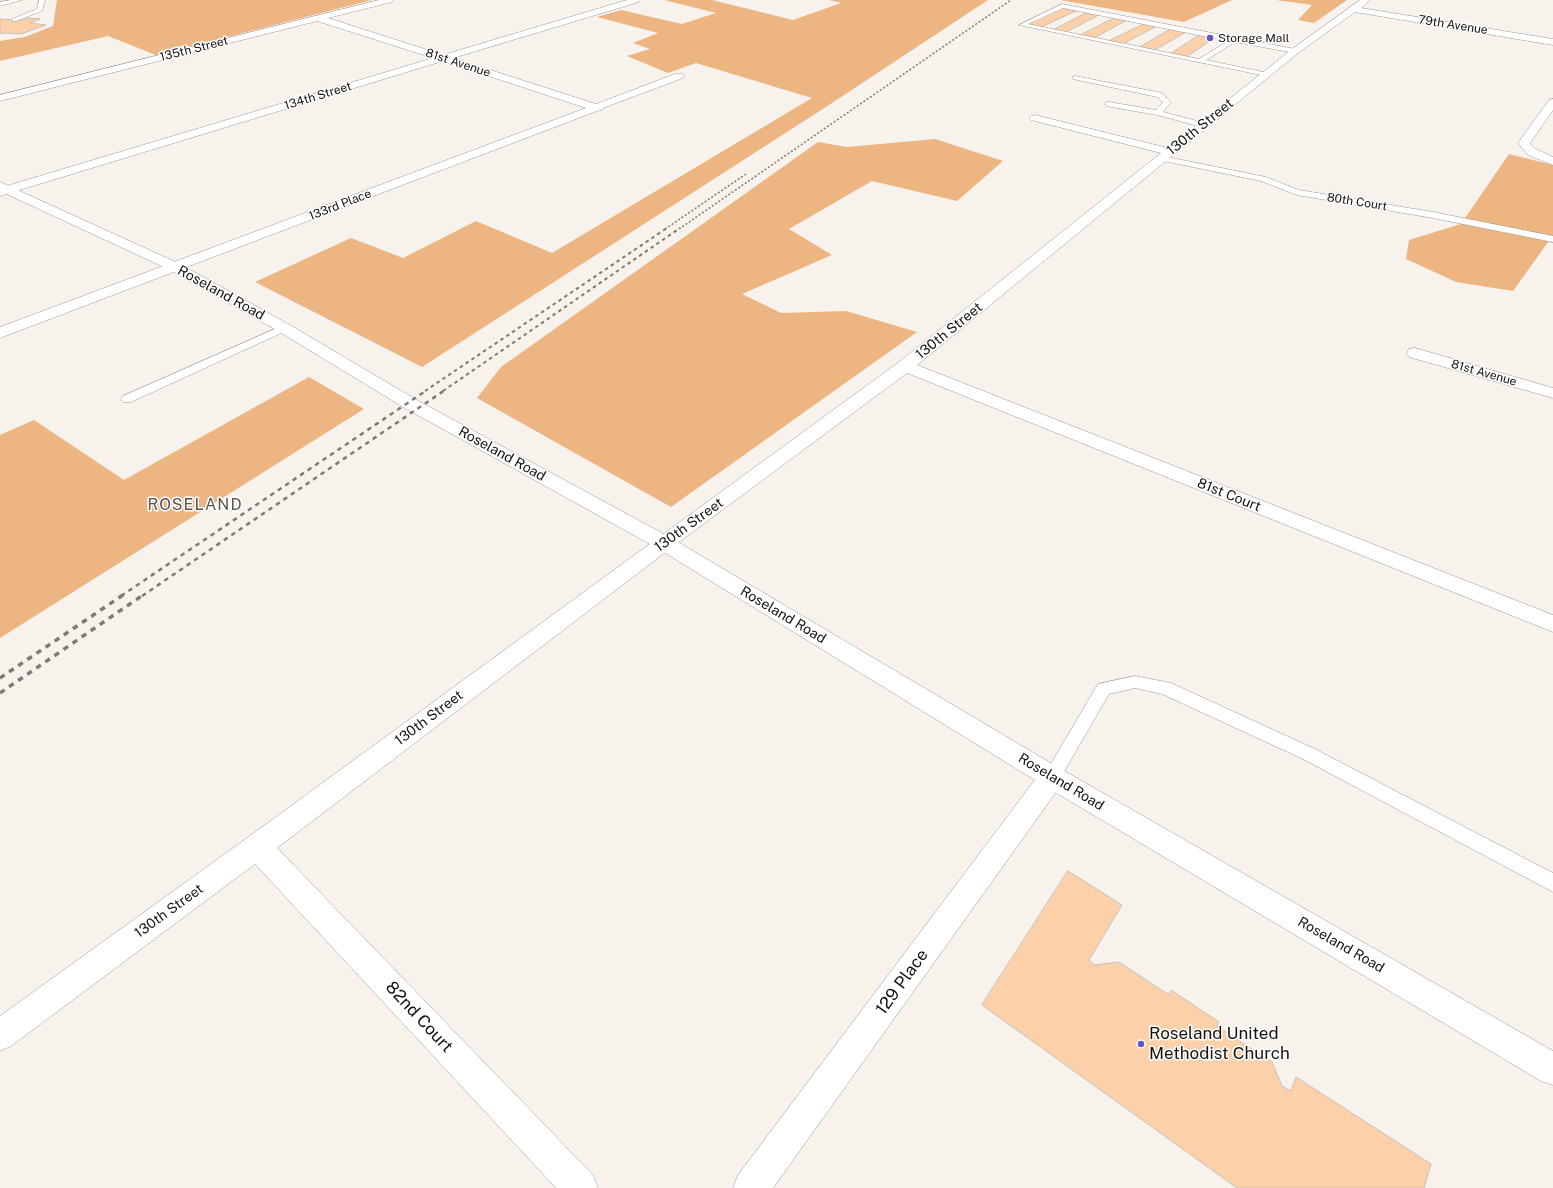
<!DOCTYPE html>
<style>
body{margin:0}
canvas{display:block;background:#f8f2ed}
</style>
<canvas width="1553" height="1188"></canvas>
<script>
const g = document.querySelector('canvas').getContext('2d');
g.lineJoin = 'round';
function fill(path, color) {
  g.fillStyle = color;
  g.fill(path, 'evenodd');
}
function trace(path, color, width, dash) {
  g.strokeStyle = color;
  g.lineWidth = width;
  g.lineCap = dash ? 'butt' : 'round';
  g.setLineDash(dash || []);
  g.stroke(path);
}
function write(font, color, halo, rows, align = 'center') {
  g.font = font + ' "Public Sans",sans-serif';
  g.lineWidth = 3;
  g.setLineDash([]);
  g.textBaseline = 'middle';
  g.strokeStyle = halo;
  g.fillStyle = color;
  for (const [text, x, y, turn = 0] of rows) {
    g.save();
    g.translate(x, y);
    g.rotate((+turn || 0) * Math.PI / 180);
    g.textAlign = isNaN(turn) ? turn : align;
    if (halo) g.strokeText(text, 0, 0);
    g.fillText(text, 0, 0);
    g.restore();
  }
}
fill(new Path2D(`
 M57,0H372L156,55L108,36L0,61V41L25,37L53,26Z
 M664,0H712L793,20L841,3L829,0H988L832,103L422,367L255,282L351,238L403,258L476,221L552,253L812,98L696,63L668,73L627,56L650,49L633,43L658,33L597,17L621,10L682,24L716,13Z
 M1060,0H1232L1184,22Z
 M1276,0H1347L1314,23L1298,20L1312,5Z
 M935,139L1003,161L957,201L872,181L789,229L832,255L742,294L781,313L846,311L917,332L671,507L477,398L501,367L818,142L847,147Z
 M1509,154L1553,165V243L1548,242L1513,291L1456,282L1406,259L1409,240L1461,224Z
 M309,377L364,409L0,638V435L34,420L124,480Z`), '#ecb581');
const building = new Path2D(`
 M1063,8L1076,11L1041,27L1028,24Z
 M1086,13L1099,15L1066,32L1053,30Z
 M28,18L40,19L30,23L46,25L21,34L5,33L0,34V19L23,20Z
 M1114,18L1127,20L1094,38L1081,35Z
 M1144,24L1157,26L1123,44L1109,41Z
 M1171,29L1186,32L1155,50L1140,47Z
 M1201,34L1216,37L1186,57L1170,54Z
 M1068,871L1122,905L1089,960L1094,965L1119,962L1169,995L1171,990L1219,1022L1217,1026L1272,1062L1282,1086L1291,1091L1296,1077L1431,1164L1424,1188H1237L982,1005Z`);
fill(building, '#fcd0a8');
trace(building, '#c6c1bc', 1);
const service = new Path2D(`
 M11,0H22L0,6V2Z
 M39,0H45L42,11L16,21H12V19L37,9Z
 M1062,4L1295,49L1298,51L1295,53L1235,42L1206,60L1268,73V75L1266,76L1019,25ZM1063,8L1228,41L1199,59L1028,24Z
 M1075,76L1162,93L1171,102L1163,112L1205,123L1206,125L1202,127L1157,115L1106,106V102H1109L1156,110L1163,102L1157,97L1073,79V77Z
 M1159,156H1162L1266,177L1299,190L1433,212L1553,236V242L1433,218L1297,195L1261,181L1159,160L1158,158Z
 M284,325L289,328L288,330L131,402H123L121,399L123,396Z
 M1135,676L1171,683L1315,749L1553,873V892L1303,759L1162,694L1135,688L1109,694L1058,782L1052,785L1046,782L1043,777L1046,772L1098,684Z`);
const minor = new Path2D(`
 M379,0H393L392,2L328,18L443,55L627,0H640L639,2L453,58L596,104L675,74H683L684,76L683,78L603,108L602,110L597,111L0,338V327L586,108L443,61L0,196V188L433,58L317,21L0,101V95Z
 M1360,0H1370L1361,8L1553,39V45L1355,12L1298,53L917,365L1553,615V632L907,373L671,548L277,848L593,1175L598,1188H556L255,864L11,1046L0,1051V1016L247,838L899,362L1161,153L1031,120L1029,118L1031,116L1035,115L1168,148L1292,49Z
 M1553,99V110L1530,143L1536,149L1553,157V165L1528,155L1518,143L1549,100Z
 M1415,348L1553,388V398L1409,357L1407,353L1409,349Z
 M1052,766L1061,769L1065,777L1061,785L773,1188H733L738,1175L1043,769Z`);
const secondary = new Path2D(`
 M0,182L180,264L290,325L415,399L671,538L1061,769L1553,1051V1085L1541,1081L1043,785L657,548L403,407L278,331L170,270L0,191Z`);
trace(service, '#9e9894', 1);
trace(minor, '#9e9894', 1);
trace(secondary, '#9e9894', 1);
fill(service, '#fff');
fill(minor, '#fff');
fill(secondary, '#fff');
trace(new Path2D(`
 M665,229L746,174
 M679,229L1011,0`), '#7e7a77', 1.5, [2, 2]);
trace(new Path2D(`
 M425,391L667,228
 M443,391L680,228`), '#7e7a77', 2, [3.5, 3.5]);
trace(new Path2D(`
 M121,596L427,390
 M142,596L445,390`), '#7e7a77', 2.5, [4.5, 4.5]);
trace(new Path2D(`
 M0,678L123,595
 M0,693L143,595`), '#7e7a77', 3.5, [5.5, 5.5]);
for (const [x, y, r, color] of [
 [1210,38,4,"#6354cd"],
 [1141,1044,4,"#6354cd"]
]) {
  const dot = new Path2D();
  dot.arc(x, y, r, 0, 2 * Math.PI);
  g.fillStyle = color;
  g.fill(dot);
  trace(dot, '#fff', 1.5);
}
write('12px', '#151311', '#fff', [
 ["79th Avenue",1453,25,9],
 ["135th Street",194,49,-14],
 ["81st Avenue",458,63,18],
 ["134th Street",318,96,-17],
 ["80th Court",1357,202,9],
 ["133rd Place",340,205,-21],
 ["81st Avenue",1484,373,16]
]);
write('12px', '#151311', '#fff', [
 ["Storage Mall",1218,38]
], 'left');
write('14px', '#151311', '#fff', [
 ["130th Street",1200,127,-39],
 ["Roseland Road",221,293,29],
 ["130th Street",949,331,-39],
 ["Roseland Road",502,454,29],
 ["81st Court",1229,495,22],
 ["130th Street",689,525,-36],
 ["Roseland Road",783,615,31],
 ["130th Street",429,718,-37],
 ["Roseland Road",1061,782,31],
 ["130th Street",169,911,-36],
 ["Roseland Road",1341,945,30]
]);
g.letterSpacing = '1px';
write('16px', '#57534e', '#fff', [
 ["ROSELAND",195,505]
]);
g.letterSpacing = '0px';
write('17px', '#151311', '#fff', [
 ["129 Place",902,982,-54],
 ["82nd Court",419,1017,47]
]);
write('17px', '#151311', '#fff', [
 ["Roseland United",1149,1034],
 ["Methodist Church",1149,1054]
], 'left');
</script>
